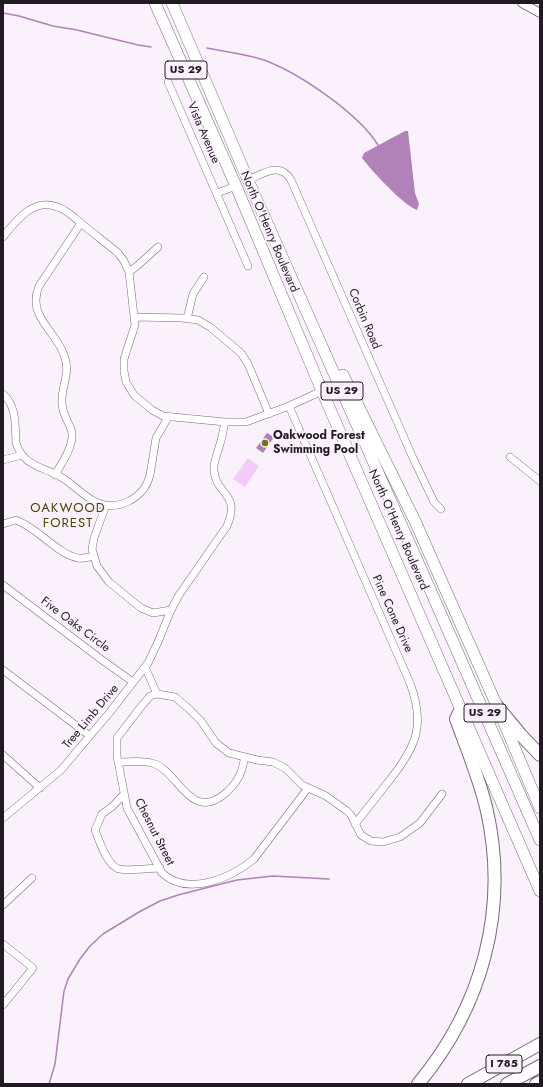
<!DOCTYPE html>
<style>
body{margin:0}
#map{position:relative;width:543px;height:1087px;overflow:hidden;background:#faf1fc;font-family:Jost,sans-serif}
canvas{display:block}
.frame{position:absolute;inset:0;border:4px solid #221a23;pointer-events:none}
</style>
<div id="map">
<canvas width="543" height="1087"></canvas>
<div class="frame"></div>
</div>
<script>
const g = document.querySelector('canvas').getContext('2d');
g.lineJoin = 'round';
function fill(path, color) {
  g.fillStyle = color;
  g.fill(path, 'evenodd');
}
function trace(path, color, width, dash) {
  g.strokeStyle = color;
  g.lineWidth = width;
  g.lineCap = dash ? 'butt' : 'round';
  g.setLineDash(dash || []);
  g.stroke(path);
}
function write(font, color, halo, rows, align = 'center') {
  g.font = font + ' Jost,sans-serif';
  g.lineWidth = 3.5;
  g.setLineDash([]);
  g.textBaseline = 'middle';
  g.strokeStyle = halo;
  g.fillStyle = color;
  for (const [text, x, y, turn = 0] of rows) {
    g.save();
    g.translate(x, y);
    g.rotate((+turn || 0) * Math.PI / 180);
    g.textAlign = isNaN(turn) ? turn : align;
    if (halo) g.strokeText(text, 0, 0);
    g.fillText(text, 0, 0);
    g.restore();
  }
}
fill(new Path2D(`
 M248,458L259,466L245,487L233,479Z`), '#f2cbf9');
fill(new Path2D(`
 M405,131H408L415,193L419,204L417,210C403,205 372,171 362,158L364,153Z
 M267,433L274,437L263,453L256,448Z`), '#b181ba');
trace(new Path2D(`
 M3,13L19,16L53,26L77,30L138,45L151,47
 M207,48C226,52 245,54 264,60C299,73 358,113 378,145
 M49,1084L55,1064L64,991L68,979L80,959L90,946L103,934L139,912L160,901L178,895L237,880L273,876L329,879`), '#b181ba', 1.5);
const minor = new Path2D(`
 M168,82L248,266
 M248,180C263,174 280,161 291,180L413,458L434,502L441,509
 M217,193L236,186
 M3,237C17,219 35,196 60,208C68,211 75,218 82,224C94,234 106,243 118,253L124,261L129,272L135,325L124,359V371L126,382L134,395L152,410L163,416L225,422H246L289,406L322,391
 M129,272L137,266L158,247
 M134,317L182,318L198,320L210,327L241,353L248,364L269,414
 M187,319L193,294L204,277
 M3,394C17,406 15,426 16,443C24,467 42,466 61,477C73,484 82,495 94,501C116,513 144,499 150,475L156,438L169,416
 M289,406L410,683C426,726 416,747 389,781C378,795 366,810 355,824
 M510,457L540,481
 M3,460L22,455
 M55,475C62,462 76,444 71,429C67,419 61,411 62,400C62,385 70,373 65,358C58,331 26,318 39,286L81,223
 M106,505L94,538L92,549L97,566L109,582L141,608L153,613L171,610L179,595L227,526C241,493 216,495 214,471C213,463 217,455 219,447C222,439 223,431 225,422
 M3,524L16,520C38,528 57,554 78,558C83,559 89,557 94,556
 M3,585L102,660L133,682
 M145,667L157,694
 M3,670L90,736
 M3,755L40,788
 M118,762C129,762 142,760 152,763C178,770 189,820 222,796C229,791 238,781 241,772C243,768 243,762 245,758
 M308,788L254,859C231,878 188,897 162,873L127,808L117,756V738L140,708L150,696L157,694L175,697L189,709L201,721L216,743L229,753L257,760L273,762L285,768L302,785L326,796L347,811L351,815L361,835L371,841L383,842L400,837L420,823L442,794
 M124,794L113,806L102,814L95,830C99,840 107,866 119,869C124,871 152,868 160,868
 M3,818L61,770L110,712L148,663L158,642L171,610
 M3,905L32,878
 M3,944L33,968L3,1005`);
const tertiary = new Path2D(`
 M522,3L540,13`);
const trunk = new Path2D(`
 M155,3L236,186L322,391L540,891
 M172,3L248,180L429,587L540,840
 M343,375L415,521L497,706L540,808`);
const motorway = new Path2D(`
 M497,706L521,735L540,755
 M418,1084C482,1007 509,910 487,811C480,780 467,749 456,719L461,709
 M468,1084L540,1044
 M507,1084L540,1066
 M536,1084L540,1082`);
trace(minor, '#7a677d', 8);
trace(tertiary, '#7a677d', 10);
trace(trunk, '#7a677d', 12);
trace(motorway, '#7a677d', 14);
trace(minor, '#fff', 7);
trace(tertiary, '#fff', 8);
trace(trunk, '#fff', 11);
trace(motorway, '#fff', 12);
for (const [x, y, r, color] of [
 [265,443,4,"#767216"]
]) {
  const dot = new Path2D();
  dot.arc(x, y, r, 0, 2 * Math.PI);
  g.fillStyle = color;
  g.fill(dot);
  trace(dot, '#faf1fc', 1.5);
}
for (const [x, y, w] of [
 [186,70,42],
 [342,391,42],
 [485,713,42],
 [504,1064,36]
]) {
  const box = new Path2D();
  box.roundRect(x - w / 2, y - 9, w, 18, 3);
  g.fillStyle = '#faf1fc';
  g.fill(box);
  trace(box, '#221a23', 1);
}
write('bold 11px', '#221a23', null, [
 ["US 29",186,70],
 ["US 29",342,391],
 ["US 29",485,713],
 ["I 785",504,1064]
]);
write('12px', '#221a23', '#faf1fc', [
 ["Vista Avenue",203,133,67],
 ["North O'Henry Boulevard",269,232,67],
 ["Corbin Road",364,319,67],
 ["North O'Henry Boulevard",398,530,66],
 ["Pine Cone Drive",392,614,66],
 ["Five Oaks Circle",75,625,37],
 ["Tree Limb Drive",91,717,-50],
 ["Chesnut Street",154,832,63]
]);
write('bold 12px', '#221a23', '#faf1fc', [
 ["Oakwood Forest",273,436],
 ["Swimming Pool",273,450]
], 'left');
g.letterSpacing = '1px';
write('13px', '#474402', '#faf1fc', [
 ["OAKWOOD",68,509],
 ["FOREST",68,524]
]);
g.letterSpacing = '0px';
</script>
